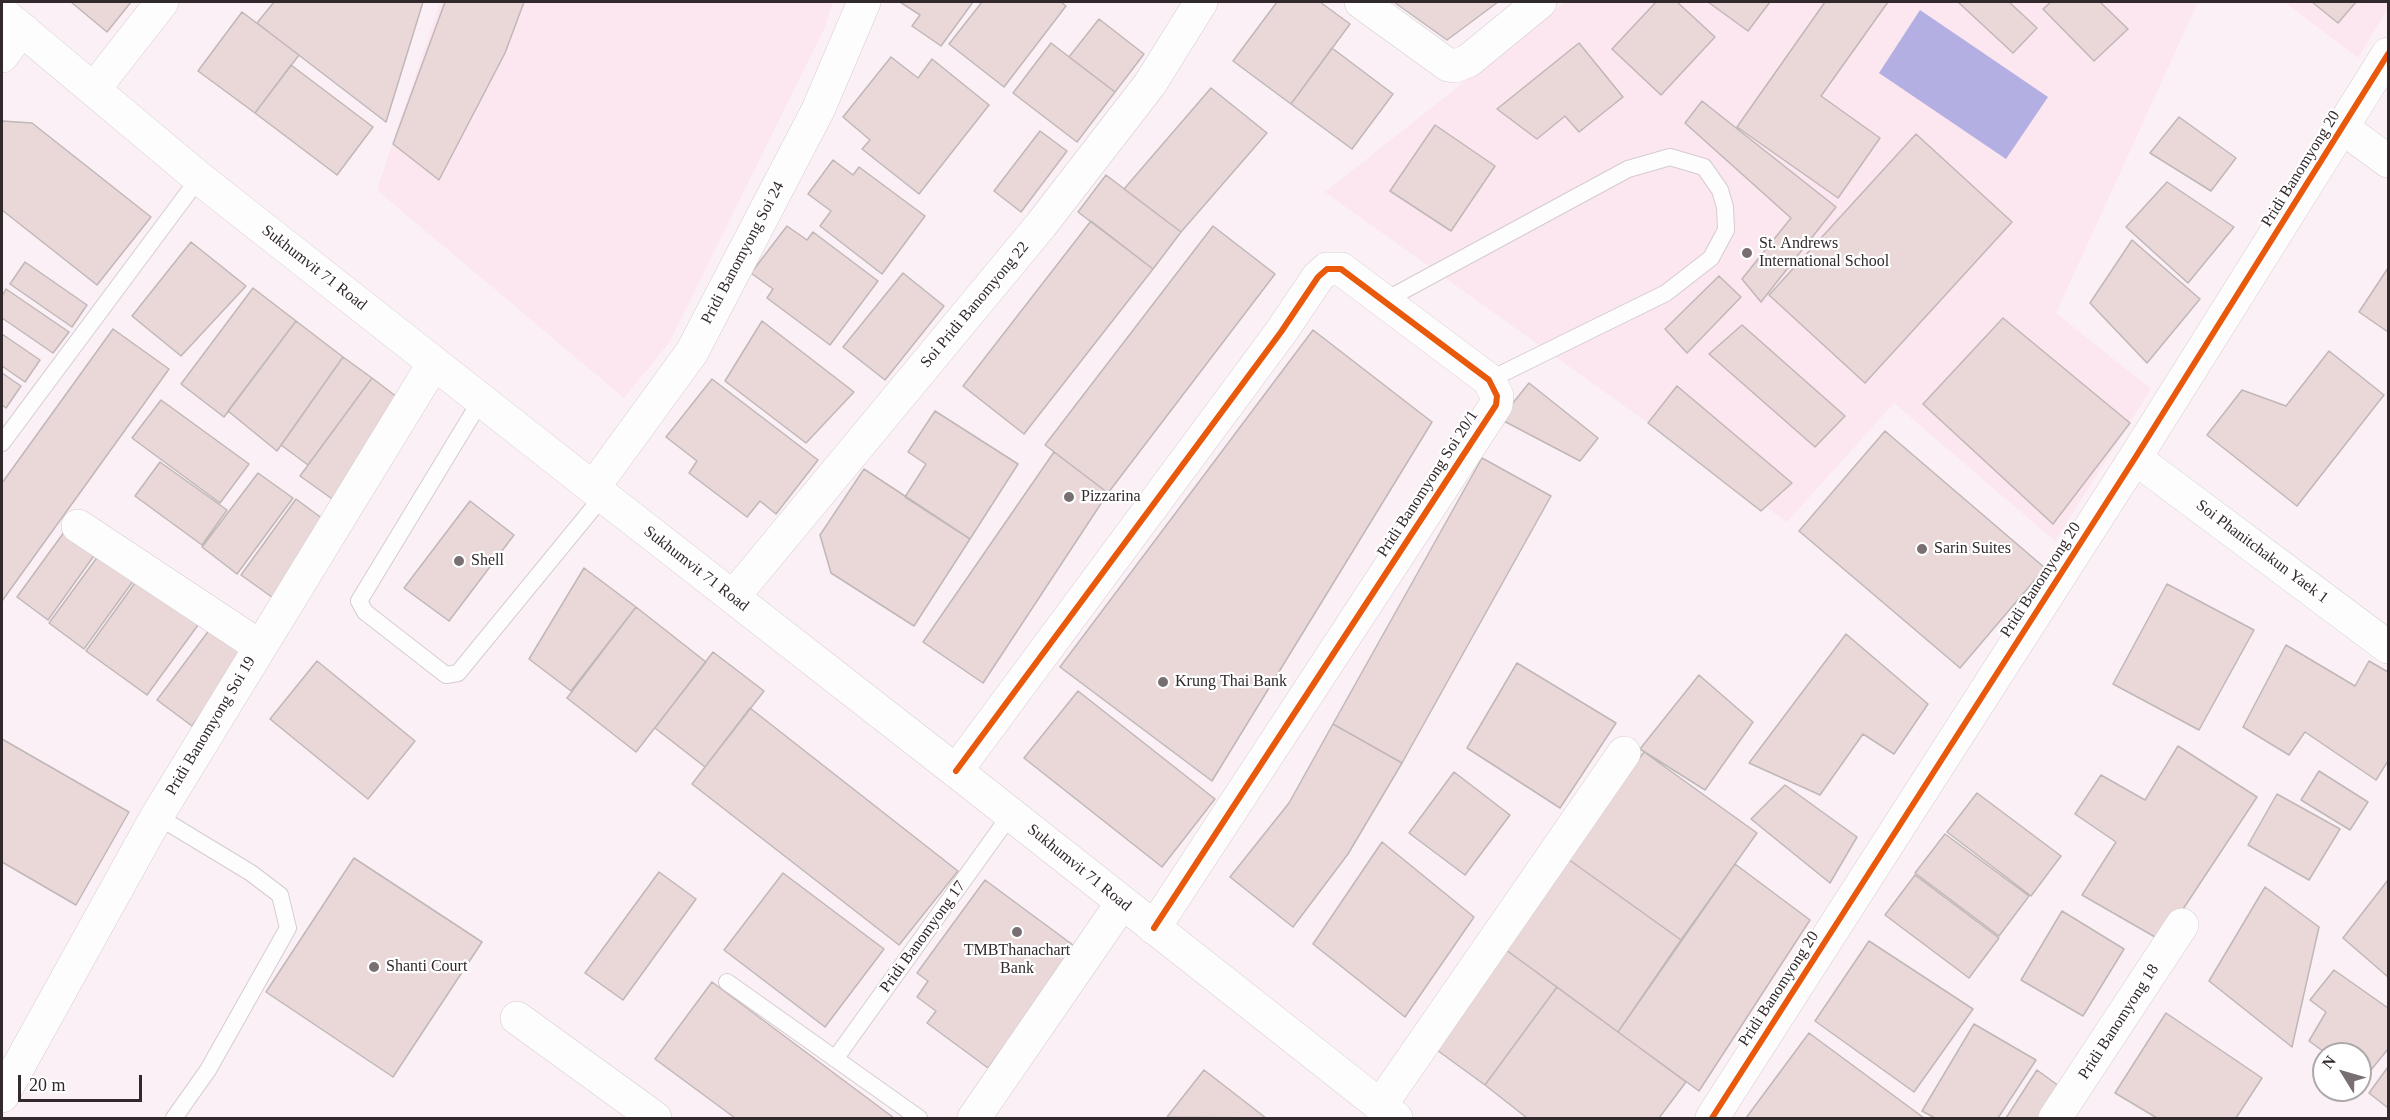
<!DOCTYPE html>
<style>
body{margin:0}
#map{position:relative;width:2390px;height:1120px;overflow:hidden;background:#fbf0f5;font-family:"Times New Roman",serif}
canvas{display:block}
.frame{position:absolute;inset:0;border:3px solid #32292d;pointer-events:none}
.north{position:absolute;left:2312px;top:1042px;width:60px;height:60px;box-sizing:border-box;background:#fff;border:2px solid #ada9ab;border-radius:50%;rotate:307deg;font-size:16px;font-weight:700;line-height:24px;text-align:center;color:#32292d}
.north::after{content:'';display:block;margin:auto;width:21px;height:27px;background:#786f73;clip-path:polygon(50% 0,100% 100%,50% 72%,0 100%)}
.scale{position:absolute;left:18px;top:1075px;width:124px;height:27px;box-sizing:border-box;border:3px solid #32292d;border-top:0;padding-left:8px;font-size:18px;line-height:21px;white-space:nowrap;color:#32292d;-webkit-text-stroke:4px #fff;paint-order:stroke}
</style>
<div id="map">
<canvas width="2390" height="1120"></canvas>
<div class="frame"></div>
<div class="north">N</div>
<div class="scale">20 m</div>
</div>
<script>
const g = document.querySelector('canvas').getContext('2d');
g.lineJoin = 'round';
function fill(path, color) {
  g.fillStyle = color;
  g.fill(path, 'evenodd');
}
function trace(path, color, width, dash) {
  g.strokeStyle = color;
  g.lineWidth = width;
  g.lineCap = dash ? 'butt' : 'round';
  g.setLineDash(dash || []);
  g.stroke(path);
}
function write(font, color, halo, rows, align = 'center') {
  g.font = font + ' "Times New Roman",serif';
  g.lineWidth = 4.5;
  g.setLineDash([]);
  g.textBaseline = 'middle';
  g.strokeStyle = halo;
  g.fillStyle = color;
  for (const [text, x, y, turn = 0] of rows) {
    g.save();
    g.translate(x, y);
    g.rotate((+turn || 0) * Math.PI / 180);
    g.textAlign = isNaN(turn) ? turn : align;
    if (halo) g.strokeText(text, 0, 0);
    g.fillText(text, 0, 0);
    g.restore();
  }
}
fill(new Path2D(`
 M440,2H833L825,27L669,343L624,398L377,190Z
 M1565,2H2198L2056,313L2151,389L2055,541L1894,403L1787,522L1325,192Z
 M2285,2H2388V8L2358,58Z`), '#fce6f0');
fill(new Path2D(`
 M1920,10L2048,97L2006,159L1879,73Z`), '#b3afe2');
const building = new Path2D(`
 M71,2H131L107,32Z
 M274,2H423L386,122L257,23Z
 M445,2H524L505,53L439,180L393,144Z
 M900,2H973L941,46L912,26L920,15Z
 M982,2H1061L1066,6L1004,87L949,44Z
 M1277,2H1320L1350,24L1291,104L1233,61Z
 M1394,2H1498L1447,40Z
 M1656,2H1677L1715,37L1661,95L1612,49Z
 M1708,2H1770L1748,31Z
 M1825,2H1888L1821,96L1880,138L1838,198L1737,127Z
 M1958,2H2009L2037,28L2013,53Z
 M2051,2H2100L2128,29L2094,61L2043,9Z
 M2312,2H2356L2338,23Z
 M242,12L299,55L255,113L198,71Z
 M1099,19L1144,54L1115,92L1069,57Z
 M1051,43L1115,92L1077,142L1013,93Z
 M1579,43L1623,97L1579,132L1565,116L1537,139L1497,109Z
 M1332,48L1393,94L1352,149L1291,104Z
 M891,57L918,78L932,59L989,105L919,194L862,149L870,140L843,117Z
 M291,65L373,127L337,175L255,113Z
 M1211,88L1267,133L1181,232L1124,189Z
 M1702,101L1836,207L1761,302L1742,279L1791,218L1685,123Z
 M2179,117L2236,158L2211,191L2150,153Z
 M2,121L32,123L151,217L97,285L2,210Z
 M1435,125L1495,166L1451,231L1390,191Z
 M1040,131L1067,151L1021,212L994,191Z
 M1916,134L2012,222L1865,383L1769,295Z
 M833,160L853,175L859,167L925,216L882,274L820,226L831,211L808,194Z
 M1106,175L1181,232L1153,269L1078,212Z
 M2167,182L2234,227L2188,283L2126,227Z
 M1091,221L1153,269L1024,434L963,386Z
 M787,226L807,240L813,232L878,281L830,345L767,298L773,289L751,273Z
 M1213,226L1275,274L1108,493L1045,445Z
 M2132,240L2200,299L2147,363L2090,303Z
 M191,242L246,286L181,356L132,316Z
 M25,262L87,305L72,327L10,284Z
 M2388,268V332L2359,312Z
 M903,273L944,306L885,380L843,347Z
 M1719,276L1741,297L1687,353L1665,329Z
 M253,288L296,321L224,417L181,384Z
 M6,289L69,332L53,353L2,318V296Z
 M2003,318L2130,423L2053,524L1923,404Z
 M296,321L343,357L277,451L228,411Z
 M762,321L854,392L806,443L725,381Z
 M1742,325L1845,416L1815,447L1709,354Z
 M113,329L169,369L2,601V483Z
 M1313,330L1432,422L1212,781L1060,667Z
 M2,334L40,360L25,382L2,366Z
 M2329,351L2384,395L2297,506L2207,435L2242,390L2286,406Z
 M343,357L372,378L308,465L281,445Z
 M2,373L21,386L6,408L2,405Z
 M372,378L397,397L335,501L300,476Z
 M712,379L818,460L776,514L760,501L747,517L689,473L697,461L666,437Z
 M1529,383L1598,438L1580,461L1500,419Z
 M1677,386L1792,483L1761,511L1648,423Z
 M161,400L249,464L220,503L132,438Z
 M935,411L1018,464L970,539L905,497L926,464L908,452Z
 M1885,431L2045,568L1960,668L1799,531Z
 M1054,452L1108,493L983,683L923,642Z
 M1482,458L1551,496L1402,763L1333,724Z
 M160,462L227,510L202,545L135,496Z
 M864,469L970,539L914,626L831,573L820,535Z
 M258,473L293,498L237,574L202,547Z
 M296,499L331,525L276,600L241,575Z
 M470,501L514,535L449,621L404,588Z
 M70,524L101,546L48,620L17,597Z
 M104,548L139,573L84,649L49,623Z
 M584,568L636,607L571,691L529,659Z
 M140,576L201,621L147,695L86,651Z
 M2167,584L2254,630L2199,730L2113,684Z
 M636,607L706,662L636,752L567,698Z
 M213,625L247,651L192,726L157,700Z
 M1846,634L1928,704L1894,754L1863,734L1820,795L1749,763Z
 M2286,645L2355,686L2369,661L2388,672V761L2376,780L2305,732L2289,755L2243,727Z
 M713,652L764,691L705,767L655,728Z
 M317,661L415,741L368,799L270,719Z
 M1517,663L1616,723L1560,808L1467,748Z
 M1699,675L1753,722L1705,790L1640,749Z
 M1078,691L1215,799L1162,867L1024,758Z
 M750,708L958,871L899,945L692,784Z
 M1333,724L1402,763L1348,854L1293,927L1230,877L1289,803Z
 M2,739L129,812L76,905L2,862Z
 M2178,746L2257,797L2162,941L2082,895L2116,842L2075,814L2101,775L2145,800Z
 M1644,752L1757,833L1681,940L1568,859Z
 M2319,771L2368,802L2350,830L2301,800Z
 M1454,772L1510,815L1465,875L1409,833Z
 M1785,785L1857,837L1830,883L1751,819Z
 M1977,793L2061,856L2031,896L1947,832Z
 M2277,794L2340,829L2309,880L2248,845Z
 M1945,834L2029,896L1999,936L1915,873Z
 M1382,842L1474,917L1405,1017L1313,944Z
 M354,858L482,942L393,1077L266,992Z
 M1568,859L1681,940L1618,1032L1502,947Z
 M1735,864L1810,920L1699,1091L1618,1032Z
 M659,872L696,899L623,1000L585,973Z
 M783,873L884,949L825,1027L724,950Z
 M1915,875L1999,938L1969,978L1885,915Z
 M985,880L1077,948L988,1068L927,1023L936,1011L917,997L928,981L917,973Z
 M2388,880V977L2343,938Z
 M2265,887L2319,927L2292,1047L2209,981Z
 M2062,911L2124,949L2083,1016L2021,980Z
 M1869,941L1973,1009L1914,1092L1815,1021Z
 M1502,947L1557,987L1485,1085L1430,1045Z
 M2334,970L2388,1008V1049L2362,1081L2360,1079V1054H2327L2309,1041L2326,1012L2310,1000Z
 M712,982L894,1118H735L655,1059Z
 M1557,987L1686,1082L1659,1118H1527L1485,1085Z
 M2166,1013L2262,1078L2236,1118H2157L2115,1093Z
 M1974,1024L2036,1060L1998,1118H1935L1922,1111Z
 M1809,1033L1924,1118H1746Z
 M2388,1067V1108L2369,1093Z
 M1204,1070L1266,1118L1167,1117Z
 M2037,1070L2063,1089L2044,1118H2006Z`);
fill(building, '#ead8d9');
trace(building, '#c0b7b8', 1.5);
const service = new Path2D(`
 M1384,301L1628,169L1670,157L1704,167L1720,190L1725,207L1726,230L1711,258L1666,293L1489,380
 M481,400L359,601L365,612L446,675L458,673L603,496
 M2,443L199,178
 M157,816L251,873L280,895L288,928L208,1070L174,1118
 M727,982L919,1118
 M835,1059L1011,814`);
const minor = new Path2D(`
 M1361,2L1448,65L1455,66L1468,61L1540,2
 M2,56L22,29
 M94,89L162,2
 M2343,128L2388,161
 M2135,458L2388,647
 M593,488L692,352L818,110L864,2
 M78,526L259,646
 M733,597L1041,225L1150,84L1201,2
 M956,771L1281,332L1318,277L1327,269H1341L1489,380L1497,396L1496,405L1154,928
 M517,1018L655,1118
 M2,1096L157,816L434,363
 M1380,1106L1624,753
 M974,1118L1122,903
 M1712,1118L2135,458L2388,54
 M2055,1118L2182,925`);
const primary = new Path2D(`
 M2,13L199,178L593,488L956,771L1396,1118`);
trace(service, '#d5ccd0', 18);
trace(minor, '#d5ccd0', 34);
trace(primary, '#d5ccd0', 34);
trace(service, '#fefdfe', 16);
trace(minor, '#fefdfe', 33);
trace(primary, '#fefdfe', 33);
trace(new Path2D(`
 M956,771L1281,332L1318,277L1327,269H1341L1489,380L1497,396L1496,405L1154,928
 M1712,1118L2135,458L2388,54`), '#e8590c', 6);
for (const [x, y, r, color] of [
 [1747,253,6,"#786f73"],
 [1069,497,6,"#786f73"],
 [1922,549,6,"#786f73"],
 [459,561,6,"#786f73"],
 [1163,682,6,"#786f73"],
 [1017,932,6,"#786f73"],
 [374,967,6,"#786f73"]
]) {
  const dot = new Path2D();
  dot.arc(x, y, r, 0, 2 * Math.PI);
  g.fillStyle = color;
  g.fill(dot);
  trace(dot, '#fff', 2);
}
write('16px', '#32292d', '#fff', [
 ["Pridi Banomyong 20",2301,169,-58],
 ["Pridi Banomyong Soi 24",743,253,-62],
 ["Sukhumvit 71 Road",314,268,38],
 ["Soi Pridi Banomyong 22",975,305,-50],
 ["Pridi Banomyong Soi 20/1",1428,484,-57],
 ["Soi Phanitchakun Yaek 1",2262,552,37],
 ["Sukhumvit 71 Road",696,569,38],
 ["Pridi Banomyong 20",2041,580,-57],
 ["Pridi Banomyong Soi 19",211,726,-59],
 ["Sukhumvit 71 Road",1079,868,39],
 ["Pridi Banomyong 17",923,937,-54],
 ["Pridi Banomyong 20",1779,989,-57],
 ["Pridi Banomyong 18",2119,1022,-57]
]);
write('16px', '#32292d', '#fff', [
 ["St. Andrews",1759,244],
 ["International School",1759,262],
 ["Pizzarina",1081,497],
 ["Sarin Suites",1934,549],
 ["Shell",471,561],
 ["Krung Thai Bank",1175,682],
 ["TMBThanachart",1017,951,"center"],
 ["Bank",1017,969,"center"],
 ["Shanti Court",386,967]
], 'left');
</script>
